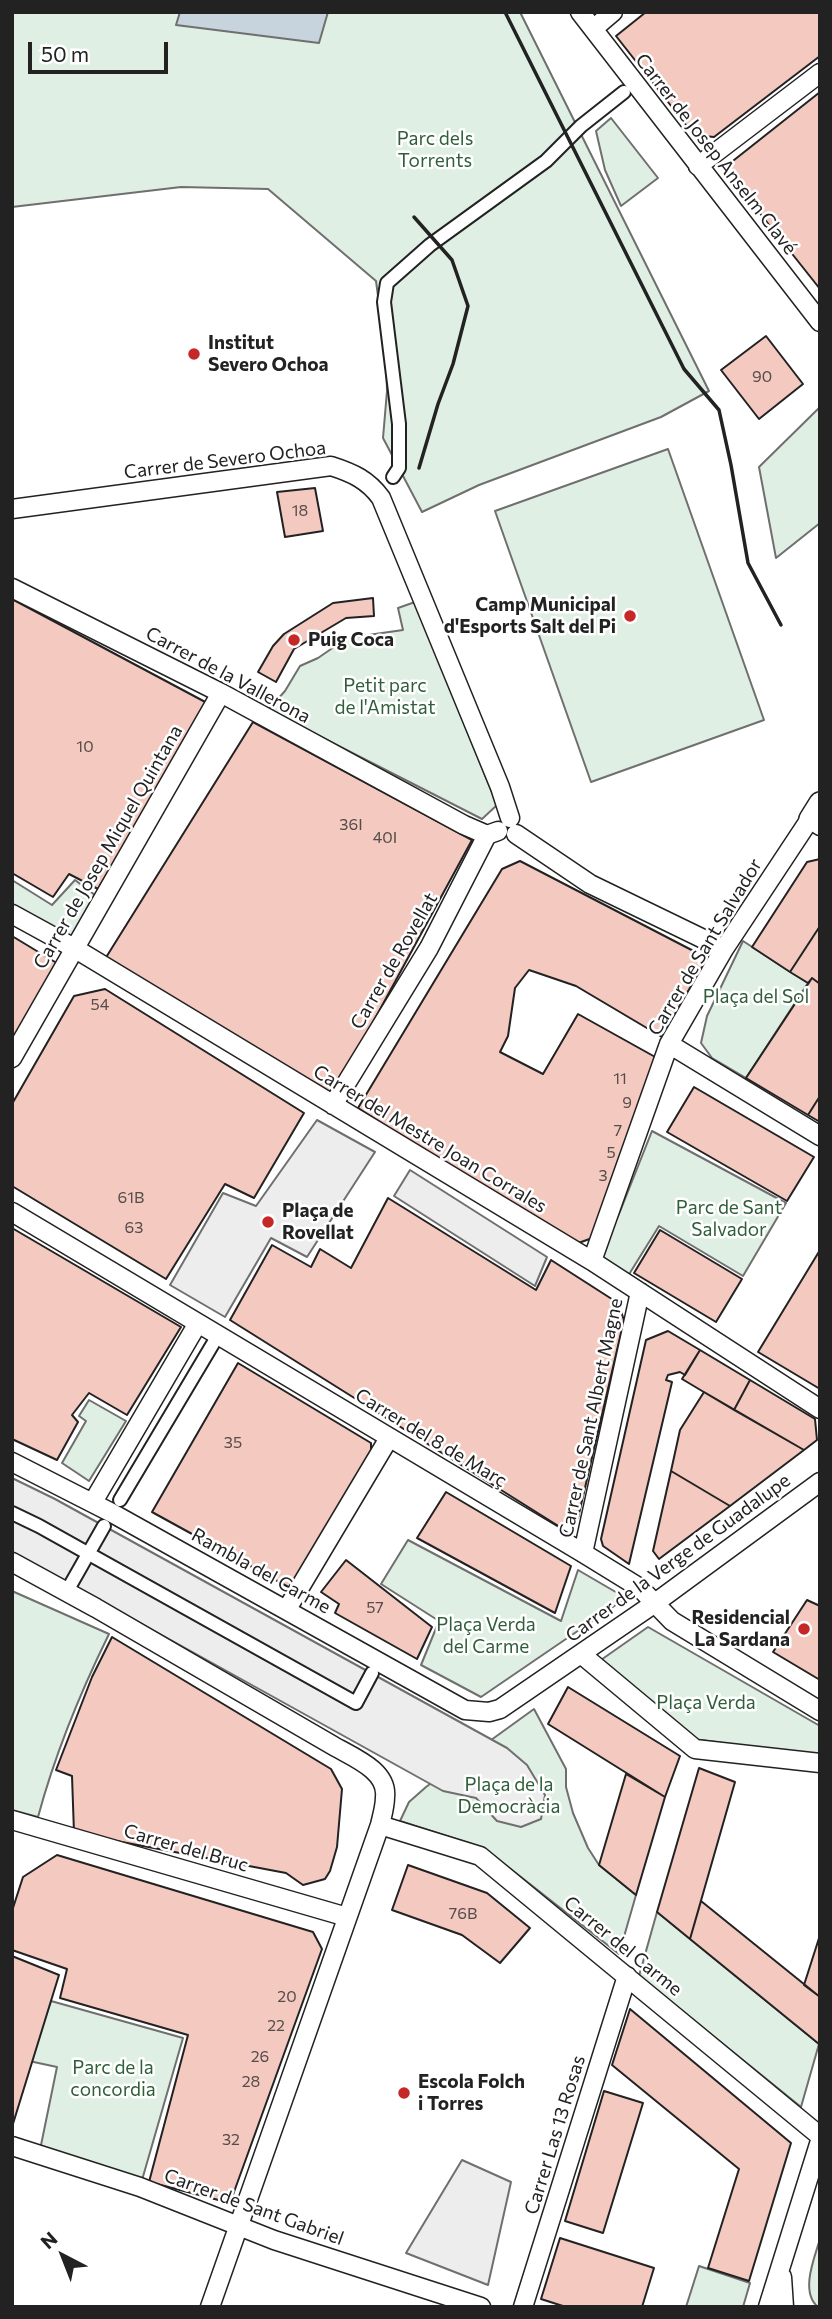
<!DOCTYPE html>
<meta charset="utf-8">
<style>
body{margin:0}
#map{position:relative;width:832px;height:2319px;overflow:hidden;background:#fff;font-family:Commissioner,sans-serif}
canvas{display:block}
.frame{position:absolute;inset:0;border:14px solid #222;pointer-events:none}
.north{position:absolute;left:28px;top:2221px;width:70px;height:70px;-webkit-text-stroke:5px #fff;paint-order:stroke;rotate:318deg;font-size:19px;font-weight:700;line-height:28px;text-align:center;color:#222}
.north::after{content:'';display:block;margin:auto;width:24px;height:32px;background:#222;clip-path:polygon(50% 0,100% 100%,50% 72%,0 100%)}
.scale{position:absolute;left:28px;top:42px;width:140px;height:32px;box-sizing:border-box;border:4px solid #222;border-top:0;padding-left:9px;font-size:21px;line-height:24px;white-space:nowrap;color:#222;-webkit-text-stroke:5px #fff;paint-order:stroke}
</style>
<div id="map">
<canvas width="832" height="2319"></canvas>
<div class="frame"></div>
<div class="north">N</div>
<div class="scale">50 m</div>
</div>
<script>
const g = document.querySelector('canvas').getContext('2d');
g.lineJoin = 'round';
function fill(path, color) {
  g.fillStyle = color;
  g.fill(path, 'evenodd');
}
function trace(path, color, width, dash) {
  g.strokeStyle = color;
  g.lineWidth = width;
  g.lineCap = dash ? 'butt' : 'round';
  g.setLineDash(dash || []);
  g.stroke(path);
}
function write(font, color, halo, rows, align = 'center') {
  g.font = font + ' Commissioner,sans-serif';
  g.lineWidth = 5;
  g.setLineDash([]);
  g.textBaseline = 'middle';
  g.strokeStyle = halo;
  g.fillStyle = color;
  for (const [text, x, y, turn = 0] of rows) {
    g.save();
    g.translate(x, y);
    g.rotate((+turn || 0) * Math.PI / 180);
    g.textAlign = isNaN(turn) ? turn : align;
    if (halo) g.strokeText(text, 0, 0);
    g.fillText(text, 0, 0);
    g.restore();
  }
}
const green = new Path2D(`
 M12,12H520L709,391L661,417L479,485L422,512L383,438L387,391L386,355L376,281L268,189L181,187L12,207Z
 M611,118L658,178L621,206L605,170L596,131Z
 M820,407V523L776,558L759,467Z
 M668,449L764,720L591,782L495,511Z
 M415,602L497,805L482,819L268,710L285,691L300,666L318,658L347,638L403,630L398,608Z
 M12,880L52,905L75,880L99,898L71,943L12,910Z
 M743,941L808,983L746,1078L712,1058L701,1043L707,1016Z
 M652,1131L786,1203L743,1276L659,1226L628,1276L599,1258L621,1209Z
 M89,1400L126,1421L89,1481L62,1463L86,1421L79,1416Z
 M408,1540L561,1621L578,1570L626,1598L481,1697L421,1665L439,1621L381,1584Z
 M12,1591L109,1634C80,1693 55,1754 38,1817L12,1810Z
 M648,1627L820,1726V1756L693,1739L598,1662Z
 M534,1709L566,1769V1787L573,1813L588,1848L599,1865L636,1895L619,1954L484,1848L400,1821L409,1802L426,1787Z
 M657,1912L819,2044L801,2107L639,1976Z
 M51,2001L183,2038L140,2187L40,2150L57,2067L29,2061Z
 M820,2239V2307H818C800,2292 814,2259 820,2239Z
 M699,2266L750,2283L743,2307H686Z`);
fill(green, '#e0efe3');
trace(green, '#6f6f6f', 2);
const parking = new Path2D(`
 M317,1120L375,1152L307,1257L271,1238L225,1317L170,1285L223,1193L256,1206Z
 M410,1170L547,1257L535,1286L394,1196Z
 M12,1478L55,1499L507,1748L527,1765L545,1795L541,1819L521,1827L497,1821L476,1798L443,1791L12,1552Z
 M462,2160L511,2182L488,2285L406,2253Z`);
fill(parking, '#ededed');
trace(parking, '#6f6f6f', 2);
const water = new Path2D(`
 M180,12H328L319,43L176,25Z`);
fill(water, '#c7d3dd');
trace(water, '#6f6f6f', 2);
const building = new Path2D(`
 M646,12H820V56L714,137L694,135L616,36Z
 M820,92V289L724,168Z
 M766,336L803,384L759,419L721,370Z
 M315,488L323,531L285,537L277,492Z
 M373,598L374,616L346,618L294,649L276,682L258,672L273,646L284,634L333,603Z
 M12,599L209,704L98,889L69,874L53,897L12,873Z
 M253,722L472,840L333,1096L105,959Z
 M820,859V926L790,972L752,947L807,862Z
 M520,861L707,958L662,1037L576,986L529,970L515,988L508,1036L500,1052L543,1074L578,1014L657,1058L595,1237L573,1245L358,1108L502,869Z
 M820,926V984L812,978L808,983L790,972Z
 M12,936L60,965L12,1047Z
 M812,978L820,984V1096L808,1115L746,1078Z
 M105,989L304,1113L254,1198L225,1184L166,1279L12,1186V1104L74,996Z
 M694,1087L814,1157L787,1201L667,1132Z
 M820,1096V1122L808,1115Z
 M388,1198L536,1290L551,1260L618,1303L624,1320L578,1518L560,1527L230,1320L272,1245L311,1267L320,1249L351,1268Z
 M12,1228L181,1327L127,1415L89,1393L72,1415L78,1422L57,1460L12,1439Z
 M660,1230L742,1279L716,1322L634,1273Z
 M820,1250V1389L758,1352Z
 M668,1331L700,1350L685,1375L680,1372L668,1375L666,1380L672,1382L629,1564L603,1546L601,1539L646,1340Z
 M700,1350L750,1380L734,1410L682,1379Z
 M238,1363L371,1443V1455L292,1589L152,1512Z
 M750,1380L815,1419L817,1440L804,1450L734,1410Z
 M704,1392L804,1450L730,1506L671,1471L680,1430Z
 M671,1471L730,1506L659,1559L653,1551Z
 M446,1492L571,1566L555,1613L417,1538Z
 M346,1560L432,1627L417,1659L335,1613L339,1604L321,1592Z
 M807,1600L820,1606V1680L773,1652Z
 M112,1637L331,1769L342,1789L337,1847L330,1871L325,1879L303,1885L286,1873L74,1833L72,1776L56,1770L92,1677Z
 M568,1687L680,1756L665,1797L548,1724Z
 M699,1768L735,1782L690,1939L657,1912Z
 M626,1774L665,1797L636,1895L599,1865Z
 M57,1855L313,1932L322,1949L230,2203L149,2182L188,2035L60,1998L67,1969L12,1950V1911L23,1877Z
 M408,1865L487,1893L530,1928L500,1963L462,1935L392,1910Z
 M701,1901L820,1997L819,2044L690,1939Z
 M820,1935V1997L804,1985Z
 M12,1956L59,1975L12,2127Z
 M630,2009L791,2143L749,2281L708,2268L739,2169L612,2065Z
 M604,2091L643,2103L603,2233L565,2221Z
 M560,2238L654,2268L642,2307H566L541,2299Z`);
fill(building, '#f3c9c0');
trace(building, '#222', 2);
const pedestrian = new Path2D(`
 M393,477L399,468V424L384,302L387,283L430,245L546,161L581,126L624,92
 M120,1500L214,1342
 M12,1513L39,1526L356,1703L372,1673
 M71,1584L104,1526`);
const minor = new Path2D(`
 M580,12L820,322
 M593,29L613,12
 M698,166L820,73
 M12,509L331,466C353,473 368,480 381,498L500,787L510,818
 M12,588L221,693L464,825L487,835L498,831
 M516,834L590,884L724,949
 M12,914L74,948L592,1261L820,1409
 M669,1044L820,1136
 M12,1058L221,693
 M333,1105L429,948L487,835
 M12,1212L583,1553L640,1588L672,1621L820,1711
 M592,1261L669,1044L724,949L810,819L820,826
 M12,1462L112,1513L465,1710L489,1712L500,1709L655,1603L820,1482
 M93,1502L198,1323
 M583,1553L640,1292
 M12,1562L96,1608L332,1745C352,1757 388,1770 385,1797C385,1807 382,1816 380,1825L210,2307
 M287,1609L389,1438
 M581,1654L695,1749L820,1763
 M12,1820L347,1917
 M380,1825L480,1856L820,2136
 M12,2146L140,2187L274,2240L481,2307
 M782,2277L784,2307
 M523,2307L627,1976
 M768,2307L820,2141`);
const tertiary = new Path2D(`
 M810,819L820,803`);
trace(pedestrian, '#222', 16);
trace(minor, '#222', 21);
trace(tertiary, '#222', 24);
trace(pedestrian, '#fff', 12);
trace(minor, '#fff', 18);
trace(tertiary, '#fff', 21);
trace(new Path2D(`
 M505,12L684,369L719,410L731,465L748,563L781,625
 M414,217L452,260L468,306L453,364L438,404L419,468`), '#222', 3.5);
for (const [x, y, r, color] of [
 [194,354,7,"#c62828"],
 [630,616,7,"#c62828"],
 [294,640,7,"#c62828"],
 [268,1222,7,"#c62828"],
 [804,1629,7,"#c62828"],
 [404,2093,7,"#c62828"]
]) {
  const dot = new Path2D();
  dot.arc(x, y, r, 0, 2 * Math.PI);
  g.fillStyle = color;
  g.fill(dot);
  trace(dot, '#fff', 2.5);
}
write('16px', '#564c4a', null, [
 ["90",762,377],
 ["18",300,511],
 ["10",85,747],
 ["36I",351,825],
 ["40I",385,838],
 ["54",100,1005],
 ["11",620,1079],
 ["9",627,1103],
 ["7",618,1131],
 ["5",611,1153],
 ["3",603,1176],
 ["61B",131,1198],
 ["63",134,1228],
 ["35",233,1443],
 ["57",375,1608],
 ["76B",463,1914],
 ["20",287,1997],
 ["22",276,2026],
 ["26",260,2057],
 ["28",251,2082],
 ["32",231,2140]
]);
write('19px', '#2f5e38', '#fff', [
 ["Parc dels",435,139],
 ["Torrents",435,161],
 ["Petit parc",385,686],
 ["de l'Amistat",385,708],
 ["Plaça del Sol",756,997],
 ["Parc de Sant",729,1208],
 ["Salvador",729,1230],
 ["Plaça Verda",486,1625],
 ["del Carme",486,1647],
 ["Plaça Verda",706,1703],
 ["Plaça de la",509,1785],
 ["Democràcia",509,1807],
 ["Parc de la",113,2068],
 ["concordia",113,2090]
]);
write('19px', '#222', '#fff', [
 ["Carrer de Josep Anselm Clavé",716,154,52],
 ["Carrer de Severo Ochoa",225,460,-7],
 ["Carrer de la Vallerona",228,675,28],
 ["Carrer de Josep Miquel Quintana",108,847,-60],
 ["Carrer de Sant Salvador",705,947,-59],
 ["Carrer de Rovellat",394,961,-60],
 ["Carrer del Mestre Joan Corrales",430,1139,31],
 ["Carrer de Sant Albert Magne",591,1418,-78],
 ["Carrer del 8 de Març",431,1438,31],
 ["Carrer de la Verge de Guadalupe",678,1558,-36],
 ["Rambla del Carme",261,1571,29],
 ["Carrer del Bruc",186,1848,16],
 ["Carrer del Carme",623,1946,39],
 ["Carrer Las 13 Rosas",555,2135,-73],
 ["Carrer de Sant Gabriel",254,2207,20]
]);
write('bold 19px', '#222', '#fff', [
 ["Institut",208,343],
 ["Severo Ochoa",208,365],
 ["Camp Municipal",616,605,"right"],
 ["d'Esports Salt del Pi",616,627,"right"],
 ["Puig Coca",308,640],
 ["Plaça de",282,1211],
 ["Rovellat",282,1233],
 ["Residencial",790,1618,"right"],
 ["La Sardana",790,1640,"right"],
 ["Escola Folch",418,2082],
 ["i Torres",418,2104]
], 'left');
</script>
